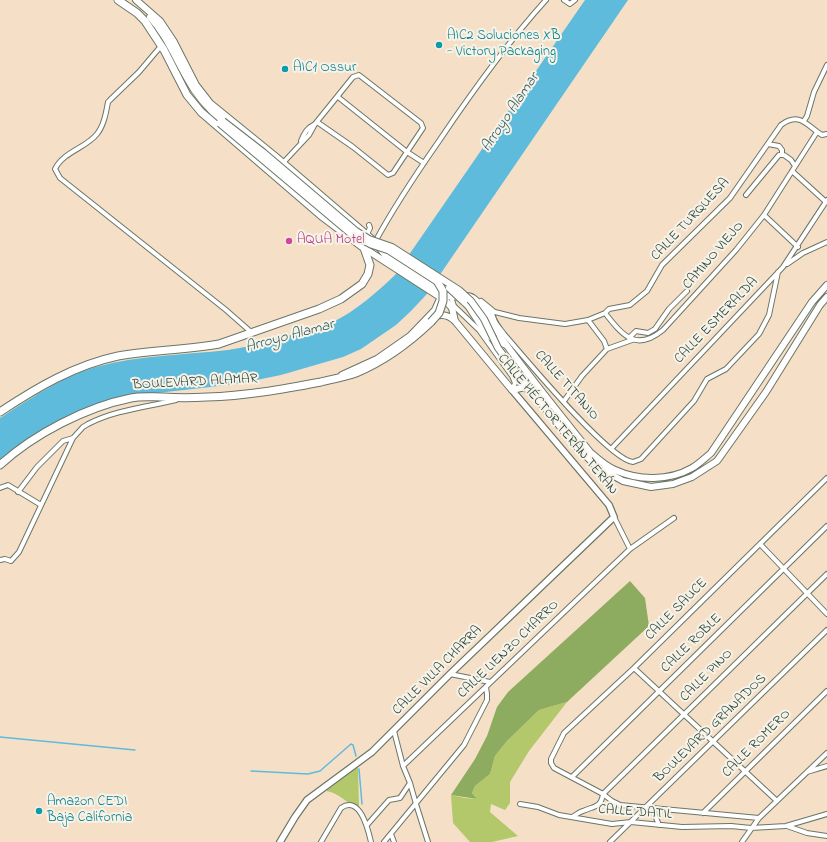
<!DOCTYPE html>
<meta charset="utf-8">
<style>
body{margin:0}
canvas{display:block;background:#f5e0c7}
</style>
<canvas width="827" height="842"></canvas>
<script>
const g = document.querySelector('canvas').getContext('2d');
g.lineJoin = 'round';
function fill(path, color) {
  g.fillStyle = color;
  g.fill(path, 'evenodd');
}
function trace(path, color, width, dash) {
  g.strokeStyle = color;
  g.lineWidth = width;
  g.lineCap = dash ? 'butt' : 'round';
  g.setLineDash(dash || []);
  g.stroke(path);
}
function write(font, color, halo, rows, align = 'center') {
  g.font = font + ' "Indie Flower",sans-serif';
  g.lineWidth = 4;
  g.setLineDash([]);
  g.textBaseline = 'middle';
  g.strokeStyle = halo;
  g.fillStyle = color;
  for (const [text, x, y, turn = 0] of rows) {
    g.save();
    g.translate(x, y);
    g.rotate((+turn || 0) * Math.PI / 180);
    g.textAlign = isNaN(turn) ? turn : align;
    if (halo) g.strokeText(text, 0, 0);
    g.fillText(text, 0, 0);
    g.restore();
  }
}
fill(new Path2D(`
 M567,702L529,751L510,782V803L505,810L491,804L490,812L518,836L492,842H470L453,823L451,795L465,798L477,799L472,793L475,786L490,774L495,756L507,741L539,710Z
 M358,767L359,808L358,809C347,803 339,793 326,791Z`), '#b3c76b');
fill(new Path2D(`
 M630,581L645,598L649,626L567,702L539,710L507,741L495,756L490,774L475,786L472,793L477,799L451,795L475,759L487,736L497,707L508,692Z`), '#8eac5f');
fill(new Path2D(`
 M585,0H628L426,295L411,311L396,325L361,349L343,357L281,375L237,384L148,394L85,410L0,463V418C30,399 61,377 96,367C138,355 184,355 228,350C243,348 260,343 275,339C294,334 314,330 333,322C357,310 376,293 395,275Z`), '#5ebbdc');
trace(new Path2D(`
 M0,737L135,750
 M359,769L362,804
 M251,771L308,774L320,771L351,744L353,745L356,756`), '#5ebbdc', 1.5);
const street = new Path2D(`
 M564,0L570,4L575,0
 M161,46L139,72L111,99L108,102C106,113 104,125 97,134C86,148 63,152 55,169L60,178L226,310L251,332
 M338,97L407,152L424,163
 M804,121L807,116L814,92L827,65
 M301,141C304,133 307,128 315,124
 M768,144L779,146L782,150V154
 M281,165L309,135L315,124L353,77L359,75L421,123L423,128L393,173L388,175L353,147L317,122
 M792,171L826,202
 M746,195L779,155H784L791,160L795,166
 M764,215L798,247
 M367,234L370,228L369,225
 M375,242C394,207 416,174 439,141C472,92 506,44 546,0
 M787,264L803,253L827,242
 M451,297L454,306L479,330L512,376L515,383L512,390
 M491,311L519,318L565,324L588,320L605,313L609,309L630,305L647,291L662,265L730,198L781,125C800,111 807,126 822,135L827,134
 M492,311C492,320 499,327 504,334C524,357 609,460 633,462L641,459L694,401L707,379L726,369L759,334L769,315L778,272
 M605,313C623,336 636,352 663,330L736,250L764,215L817,132
 M588,320L604,341L607,349
 M629,338L636,331L648,333L655,329L669,309L687,291
 M564,401L582,376L607,349L632,340
 M611,449L783,267L827,200
 M0,488L8,485L41,505
 M18,492L37,467L63,441L73,438L83,427L88,424C115,410 147,407 176,400
 M614,517L630,549
 M760,544L827,614
 M0,560L5,559L11,561L19,552L73,438
 M634,668L777,801
 M450,674L490,682
 M394,731L403,766L410,783L416,804L428,842
 M403,766L630,549L674,518
 M807,772L827,766
 M572,777L827,526
 M520,804L538,807L559,815L606,823L612,824L631,822L682,827L731,826L751,828L786,826L827,814
 M652,808L659,825
 M703,813L827,691
 M572,817C576,815 579,812 583,811C594,806 601,808 603,794L827,574
 M759,818L620,805L612,801L603,794L554,768L551,763V759L564,733L634,668L827,478
 M367,825L389,800L400,798L410,783
 M787,826L807,833L827,836
 M391,834L394,842
 M321,842L341,808C360,795 368,829 371,842
 M384,842L464,745L487,700V694L486,687
 M610,842L827,630
 M742,842L759,818L827,753`);
const secondary = new Path2D(`
 M280,842L295,817L307,800L372,752L450,674L614,517L609,505L512,390`);
const primary = new Path2D(`
 M136,0L160,21L174,42L196,85L210,103L274,155L372,239
 M150,17C166,35 175,57 187,78C196,95 208,109 223,121
 M378,246L387,257L446,295C457,300 464,292 473,298C486,307 495,330 505,343C532,380 561,416 590,452C598,459 605,466 615,470C639,481 669,481 692,468C699,464 705,458 711,453L812,302L827,285
 M364,248L446,301L452,308L455,321
 M464,302L469,307L488,336L506,345
 M481,302L492,311
 M428,319C439,314 446,313 455,321L512,390L525,387L530,392
 M509,363L574,444L596,466L623,481L651,487L673,484L692,477L717,461L766,392L820,305L827,297
 M342,375L377,359L410,336L435,310L440,299L439,292`);
const highway = new Path2D(`
 M0,412C36,388 75,365 118,356C151,350 186,350 219,344L319,309L341,299L362,284L368,274L370,265L364,248L323,217L201,112L187,95L164,50L145,21L137,13L118,0
 M0,465C34,434 86,407 131,398C141,396 151,397 162,397C177,398 192,398 207,397C245,396 284,389 321,382C333,379 345,377 356,373C385,361 409,343 431,322`);
trace(street, '#6a7667', 6);
trace(secondary, '#6a7667', 8);
trace(primary, '#6a7667', 8);
trace(highway, '#6a7667', 9);
trace(street, '#fff', 4);
trace(secondary, '#fff', 5.5);
trace(primary, '#fff', 6);
trace(highway, '#fff', 7);
const primaryBridge = new Path2D(`
 M223,121L263,152L356,231L369,239L392,247L459,290L471,301L484,319L498,348L509,363
 M449,288L464,302`);
const highwayBridge = new Path2D(`
 M220,123L352,234L371,244L389,250L437,281L443,291V301L439,313L431,322`);
trace(primaryBridge, '#6a7667', 8, []);
trace(highwayBridge, '#6a7667', 9, []);
trace(primaryBridge, '#fff', 6);
trace(highwayBridge, '#fff', 7);
for (const [x, y, r, color] of [
 [439,45,4,"#0f9aa8"],
 [285,69,4,"#0f9aa8"],
 [289,241,4,"#d1479c"],
 [39,811,4,"#0f9aa8"]
]) {
  const dot = new Path2D();
  dot.arc(x, y, r, 0, 2 * Math.PI);
  g.fillStyle = color;
  g.fill(dot);
  trace(dot, '#f7f3e8', 1.5);
}
write('14px', '#0d838f', '#f7f3e8', [
 ["AIC2 Soluciones XB",447,37],
 ["- Victory Packaging",447,53],
 ["AIC1 Ossur",293,69],
 ["Amazon CEDI",47,803],
 ["Baja California",47,819]
], 'left');
write('14px', '#1f3d34', '#f7f3e8', [
 ["CALLE TURQUESA",691,220,-47],
 ["CAMINO VIEJO",714,256,-49],
 ["CALLE ESMERALDA",717,321,-46],
 ["BOULEVARD ALAMAR",195,383,-3],
 ["CALLE TITANIO",566,386,48],
 ["CALLE HÉCTOR TERÁN TERÁN",557,425,50],
 ["CALLE SAUCE",677,610,-45],
 ["CALLE ROBLE",692,644,-44],
 ["CALLE LIENZO CHARRO",509,650,-44],
 ["CALLE VILLA CHARRA",438,671,-45],
 ["CALLE PINO",707,676,-45],
 ["BOULEVARD GRANADOS",711,729,-44],
 ["CALLE ROMERO",757,744,-45],
 ["CALLE DATIL",635,813,4]
]);
write('14px', '#b23c85', '#f7f3e8', [
 ["AQUA Motel",297,241]
], 'left');
write('italic 15px', '#2f5c5e', '#f7f3e8', [
 ["Arroyo Alamar",511,113,-56],
 ["Arroyo Alamar",290,337,-15]
]);
</script>
